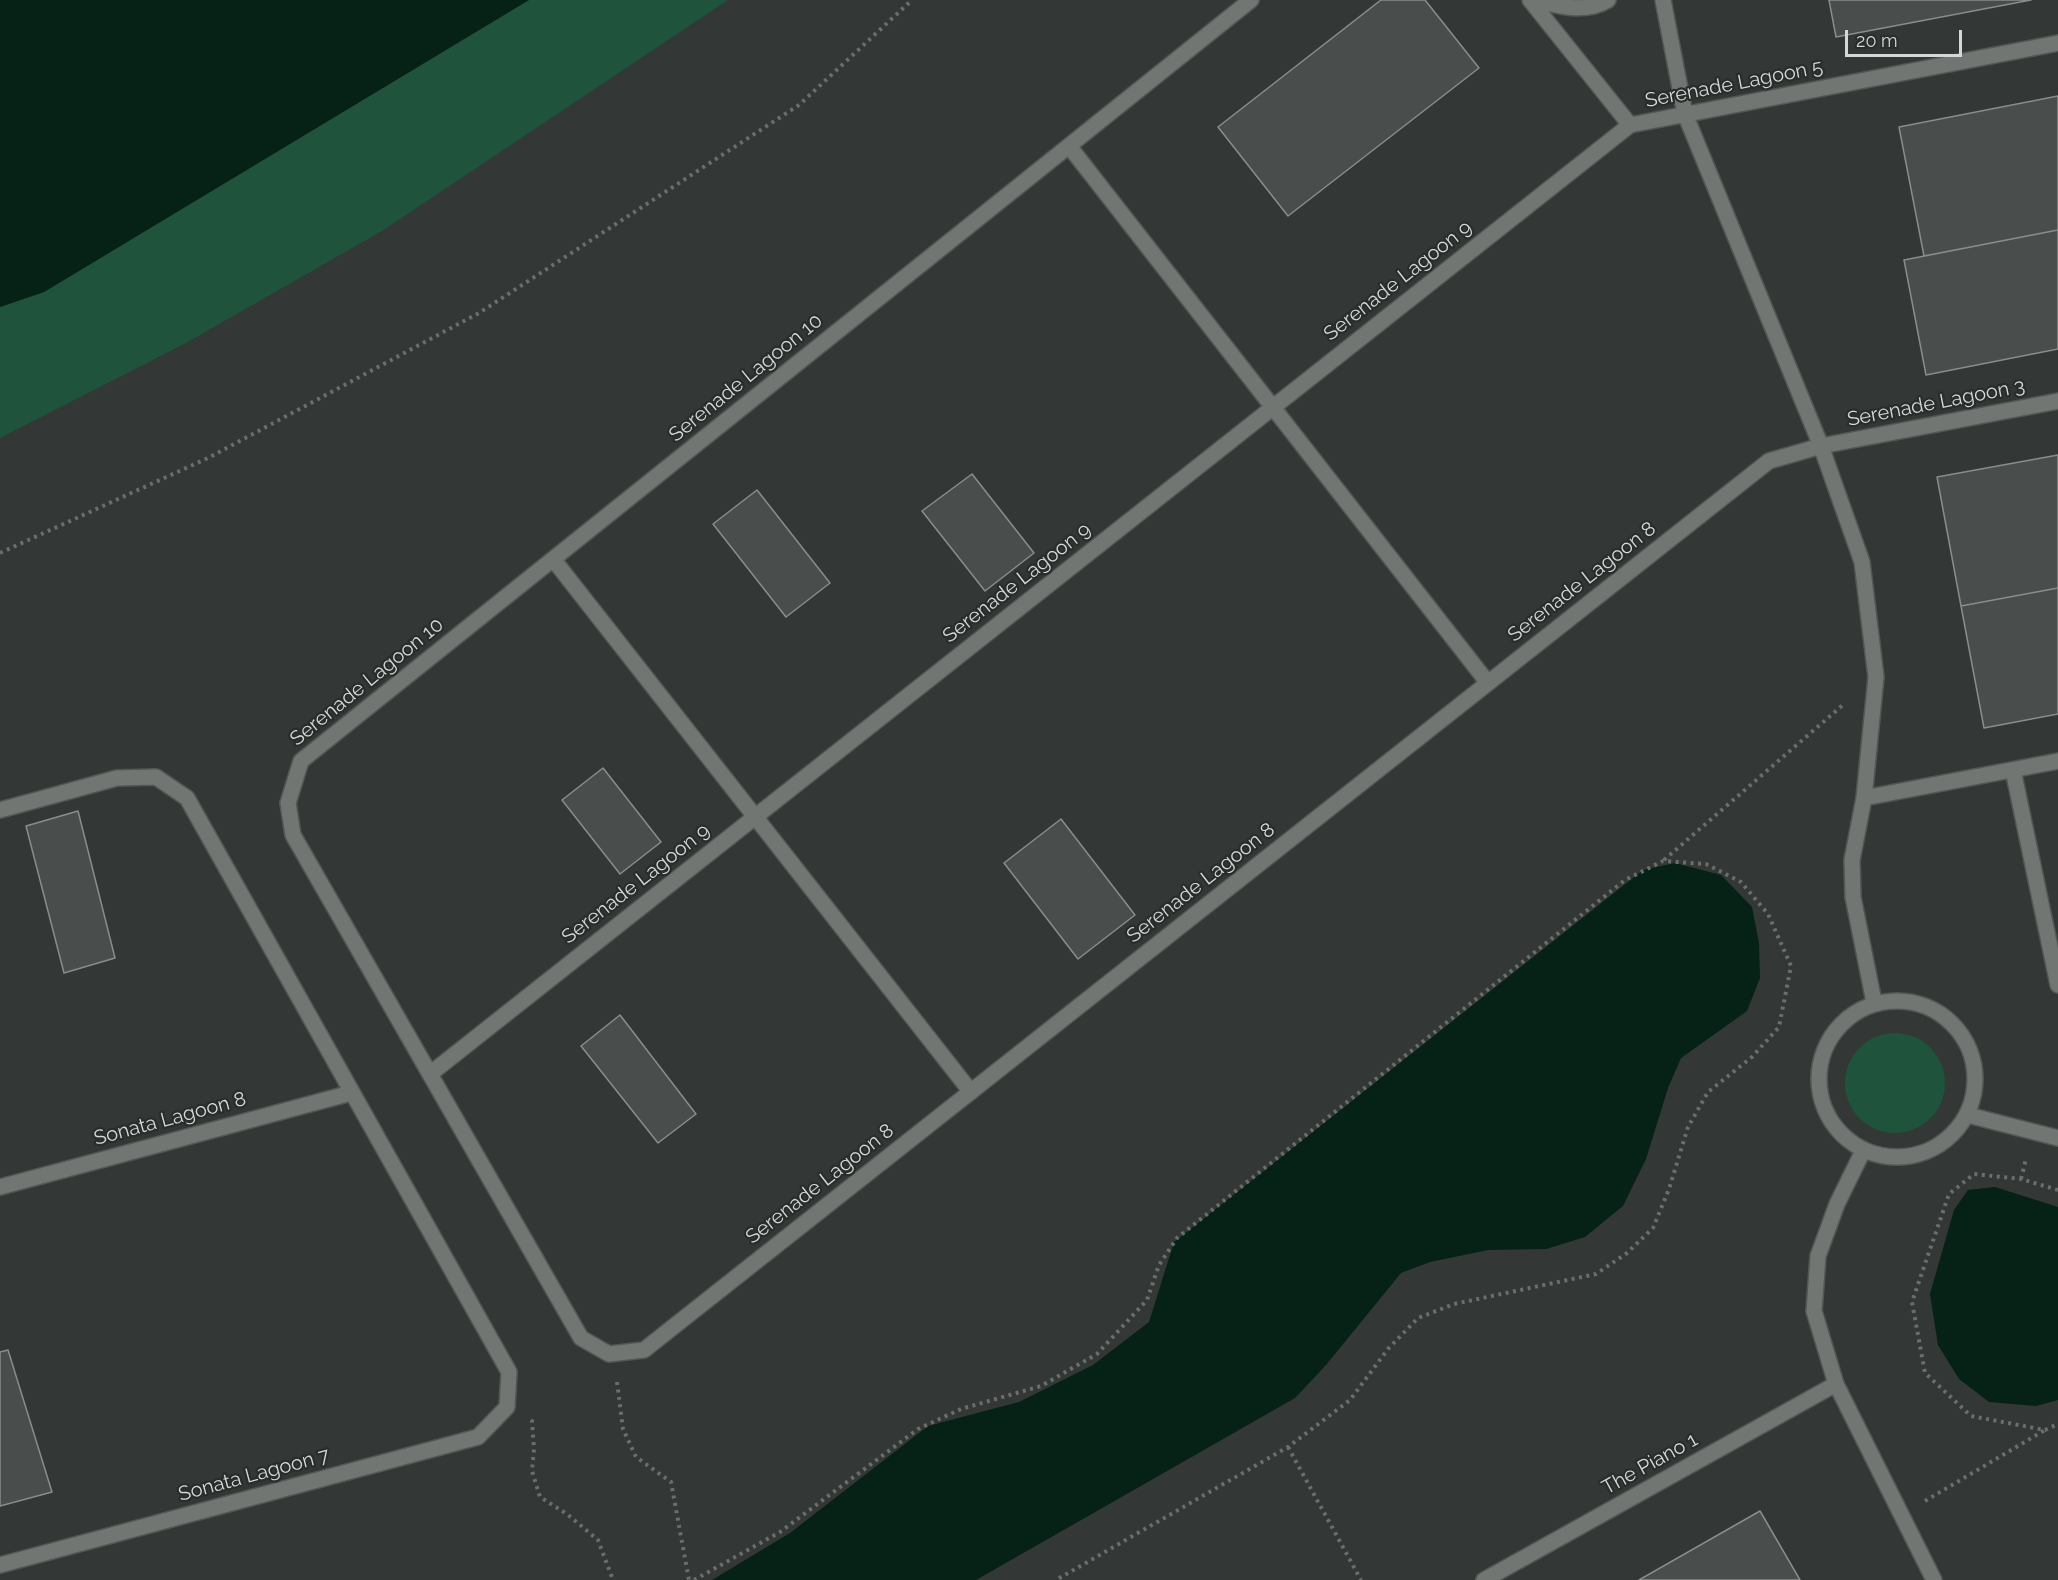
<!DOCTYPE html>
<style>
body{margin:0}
#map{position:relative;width:2058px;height:1580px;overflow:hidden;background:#333735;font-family:Raleway,sans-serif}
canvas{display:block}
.scale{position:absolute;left:1845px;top:30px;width:117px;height:27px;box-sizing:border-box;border:3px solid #d5d8d6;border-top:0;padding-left:8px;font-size:18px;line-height:21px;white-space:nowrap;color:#d5d8d6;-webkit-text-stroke:4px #292d2b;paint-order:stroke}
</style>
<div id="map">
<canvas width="2058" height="1580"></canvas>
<div class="scale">20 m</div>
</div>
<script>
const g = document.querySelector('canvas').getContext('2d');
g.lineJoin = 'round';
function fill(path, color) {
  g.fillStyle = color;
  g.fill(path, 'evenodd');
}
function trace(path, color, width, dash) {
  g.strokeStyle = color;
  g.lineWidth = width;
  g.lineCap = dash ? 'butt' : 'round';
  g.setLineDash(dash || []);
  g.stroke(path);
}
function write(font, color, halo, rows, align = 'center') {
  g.font = font + ' Raleway,sans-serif';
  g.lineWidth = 4.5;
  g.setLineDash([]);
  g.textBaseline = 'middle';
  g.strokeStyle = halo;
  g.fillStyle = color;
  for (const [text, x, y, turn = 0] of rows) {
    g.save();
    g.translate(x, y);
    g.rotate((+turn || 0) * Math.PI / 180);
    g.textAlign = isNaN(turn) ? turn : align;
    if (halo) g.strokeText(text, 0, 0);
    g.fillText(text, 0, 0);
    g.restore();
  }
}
fill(new Path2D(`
 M529,0H728L382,231L186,343L0,438V307L44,292Z
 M1845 1083a50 50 0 1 1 100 0a50 50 0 1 1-100 0Z`), '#1f533b');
fill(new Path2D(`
 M0,0H529L44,292L0,307Z
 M1675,863L1721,875L1752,907L1759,943L1760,978L1747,1011L1681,1058L1668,1088L1646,1159L1623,1206L1585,1237L1546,1249L1488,1250L1430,1262L1401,1273L1326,1365L1295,1398L976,1580H712L790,1533L928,1426L1019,1402L1093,1365L1149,1322L1174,1242L1643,870Z
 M1995,1187L2058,1207V1400L2036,1406L1989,1402L1959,1379L1938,1345L1930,1294L1954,1210L1968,1190Z`), '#062115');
const building = new Path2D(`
 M1381,0H1425L1479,68L1288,216L1218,127Z
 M1829,0H2031L1836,37Z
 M2058,96V230L1924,256L1899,127Z
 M2058,230V349L1926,375L1904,260Z
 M2058,455V588L1961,606L1937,477Z
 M972,474L1034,553L985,591L922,511Z
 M757,490L830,583L786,617L713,524Z
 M2058,588V714L1984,728L1961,606Z
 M603,768L661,842L620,874L562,800Z
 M78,811L115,958L64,973L26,826Z
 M1061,819L1135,915L1078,959L1004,863Z
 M620,1015L696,1114L658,1143L581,1046Z
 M8,1350L52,1492L0,1506V1352Z
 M1760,1511L1800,1580H1639Z`);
fill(building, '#494d4b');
trace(building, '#898e8b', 1.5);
const minor = new Path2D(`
 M1251,0L301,761L288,803L293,835L581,1338L609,1354L644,1350L1769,461L1821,446L2058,401
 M1530,0L1630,125
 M1534,0C1558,6 1585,14 1608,0
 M1663,0L1685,114L1821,446L1862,562L1876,677L1864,798L1852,860L1853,897L1874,1002
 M1069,146L1488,683
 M553,559L971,1092
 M2013,770L2058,985
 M1864,798L2058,761
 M0,810L117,778L156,777L187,798L509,1372L507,1407L478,1437L0,1565
 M1819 1079a78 78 0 1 1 156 0a78 78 0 1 1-156 0Z
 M430,1074L1630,125L2058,43
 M1968,1115L2058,1138
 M1863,1151L1837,1204L1818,1256L1814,1311L1836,1384L1934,1580
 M0,1187L351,1093
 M1484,1580L1836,1384`);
trace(minor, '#535654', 18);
trace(new Path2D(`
 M0,553L208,458L479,313L799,105L912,0
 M1664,860L1844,704
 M2021,1179L2026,1159
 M2058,1190L2021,1179L1974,1174L1949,1194L1912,1302L1925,1373L1971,1416L2045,1430L2058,1424
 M617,1382L623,1429L636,1457L671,1482L689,1580
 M531,1420L532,1421L534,1449L532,1471L540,1497L567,1514L598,1540L613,1580
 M1288,1447L1361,1580
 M1925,1501L2045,1430
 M694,1580L780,1532L918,1429L961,1409L1041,1386L1097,1354L1147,1300L1159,1265L1177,1238L1625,880L1663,861L1706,864L1741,882L1768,914L1791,966L1779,1027L1752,1057L1708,1092L1688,1127L1669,1189L1653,1228L1627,1253L1596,1274L1454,1304L1418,1318L1388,1349L1350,1400L1288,1447L1056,1580`), '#6a6e6c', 4, [3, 4.5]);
trace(minor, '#727673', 15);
write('20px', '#d5d8d6', '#292d2b', [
 ["Serenade Lagoon 5",1734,84,-11],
 ["Serenade Lagoon 9",1398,281,-38],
 ["Serenade Lagoon 10",746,378,-39],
 ["Serenade Lagoon 3",1936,403,-11],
 ["Serenade Lagoon 8",1582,582,-38],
 ["Serenade Lagoon 9",1017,583,-38],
 ["Serenade Lagoon 10",367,682,-39],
 ["Serenade Lagoon 8",1201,883,-38],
 ["Serenade Lagoon 9",636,884,-38],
 ["Sonata Lagoon 8",170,1119,-15],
 ["Serenade Lagoon 8",820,1184,-38],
 ["The Piano 1",1650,1464,-29],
 ["Sonata Lagoon 7",254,1475,-15]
]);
</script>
